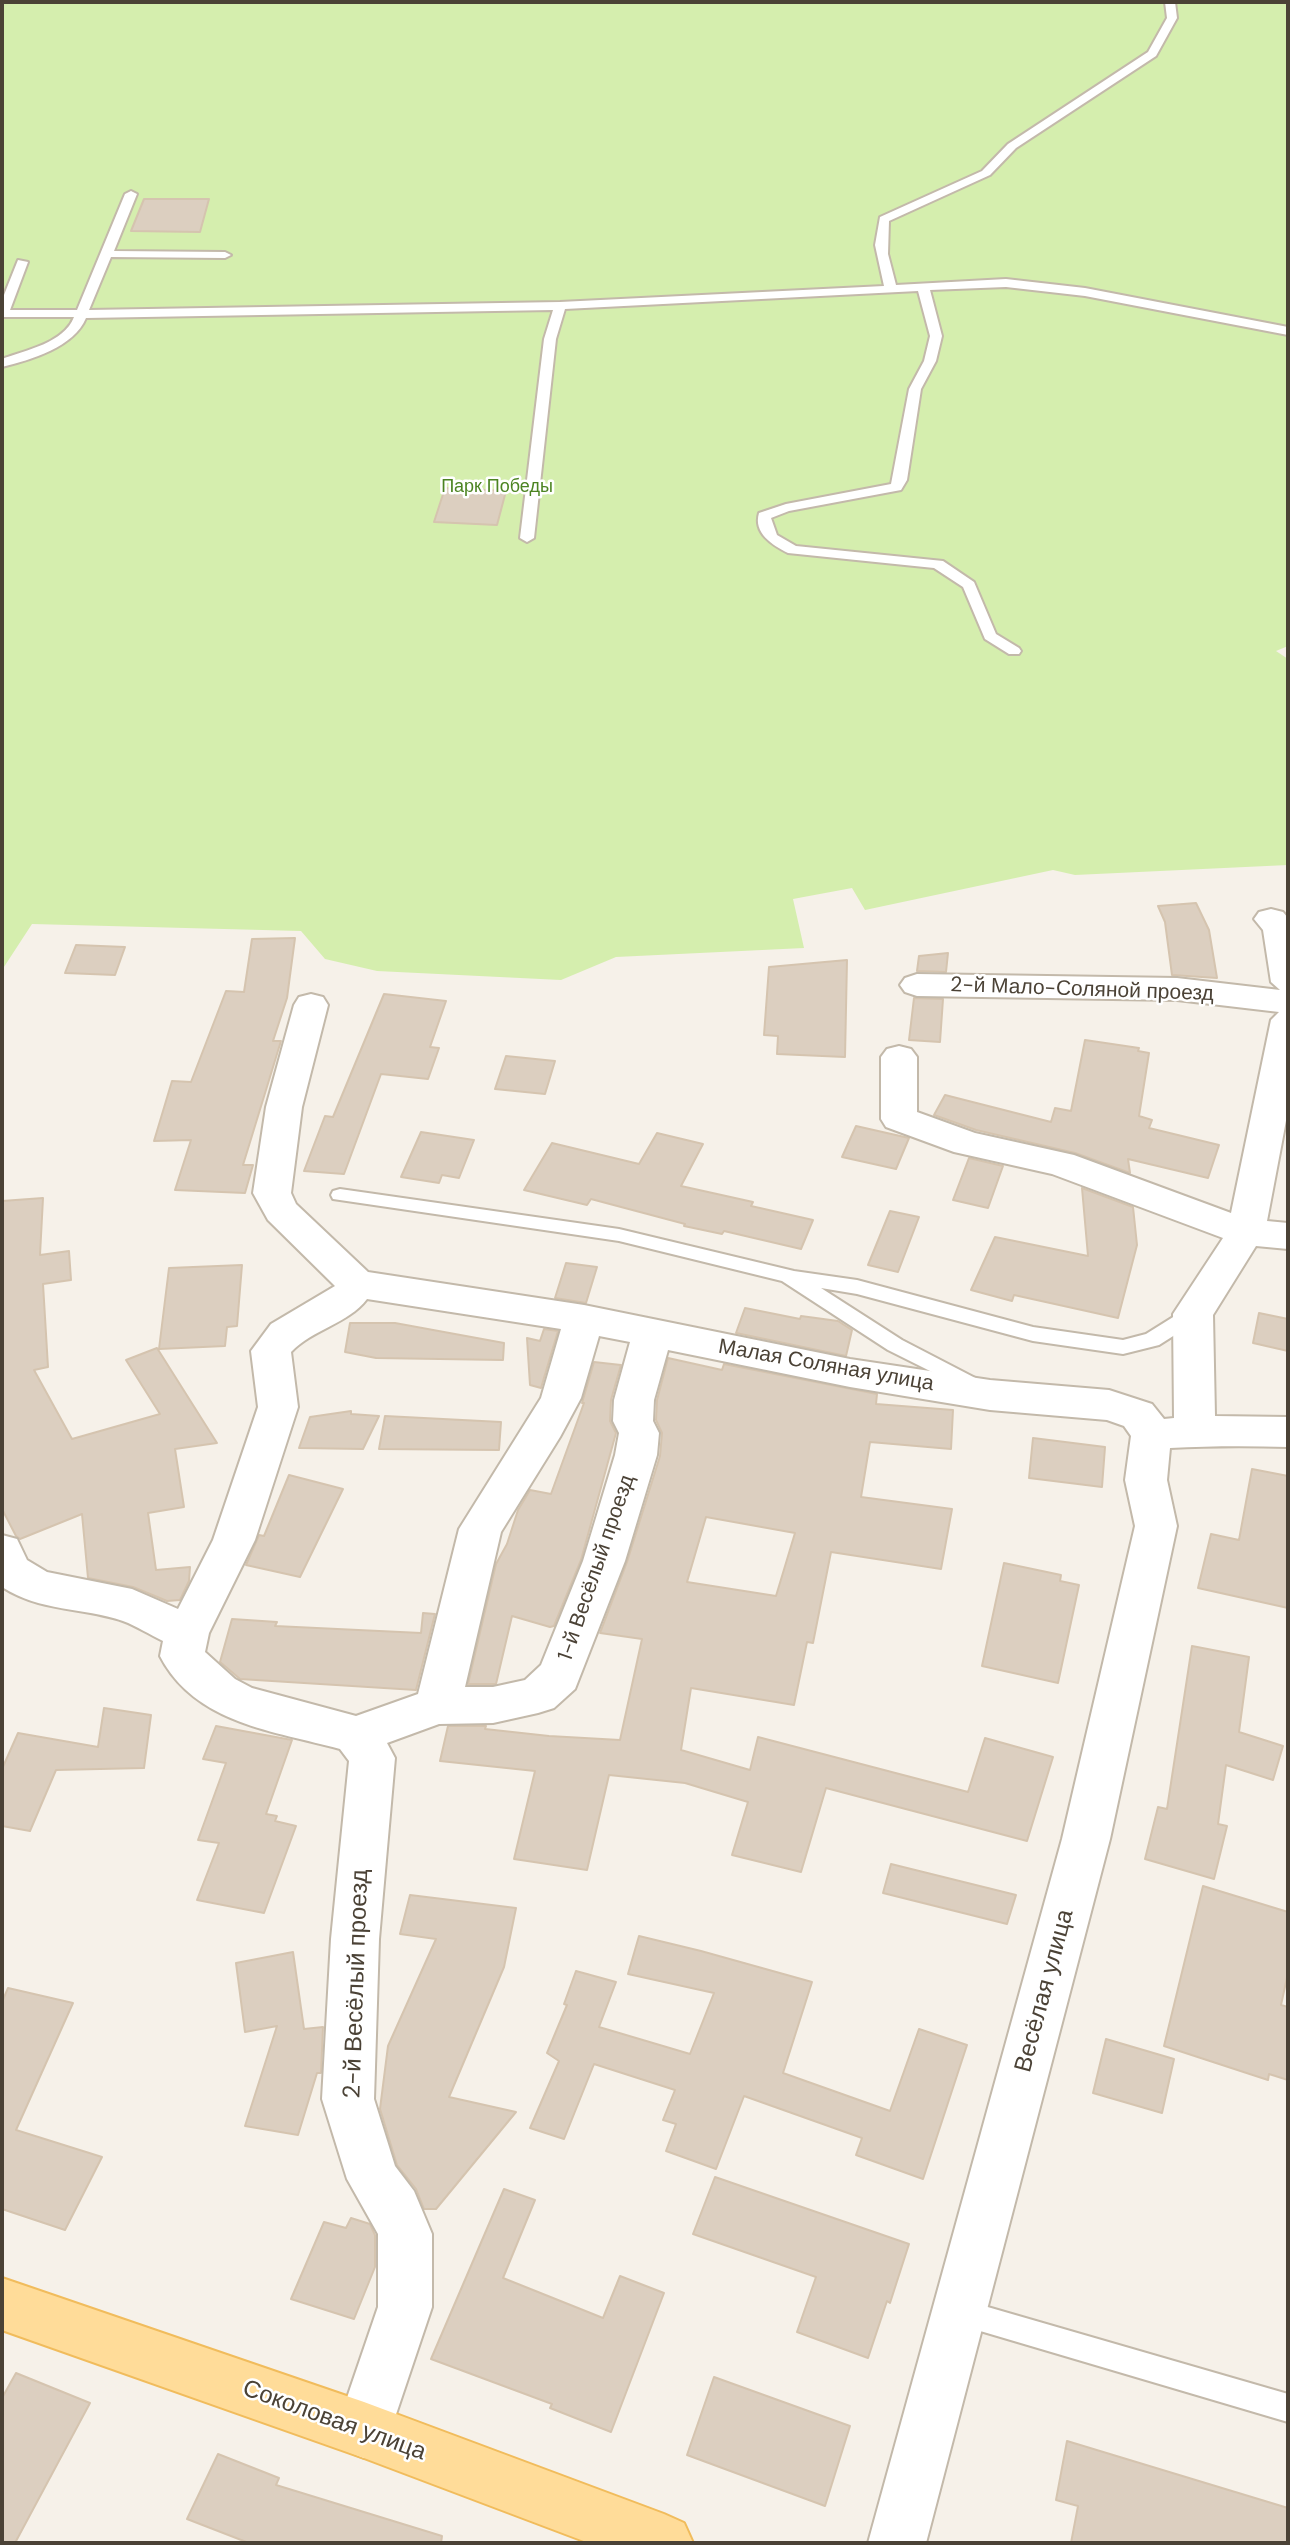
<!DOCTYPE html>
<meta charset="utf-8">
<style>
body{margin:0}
#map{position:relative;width:1290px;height:2545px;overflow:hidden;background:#f6f1e9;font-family:"DM Sans",sans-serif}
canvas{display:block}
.frame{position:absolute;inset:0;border:4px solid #4b4236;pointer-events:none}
</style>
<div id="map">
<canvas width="1290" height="2545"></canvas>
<div class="frame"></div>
</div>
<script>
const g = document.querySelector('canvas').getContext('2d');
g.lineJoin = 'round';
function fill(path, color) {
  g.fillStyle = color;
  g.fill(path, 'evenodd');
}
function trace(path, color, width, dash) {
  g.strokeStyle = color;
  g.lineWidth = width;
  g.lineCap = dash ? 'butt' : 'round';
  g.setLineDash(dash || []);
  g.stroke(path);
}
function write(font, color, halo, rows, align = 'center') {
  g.font = font + ' "DM Sans",sans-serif';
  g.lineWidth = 5;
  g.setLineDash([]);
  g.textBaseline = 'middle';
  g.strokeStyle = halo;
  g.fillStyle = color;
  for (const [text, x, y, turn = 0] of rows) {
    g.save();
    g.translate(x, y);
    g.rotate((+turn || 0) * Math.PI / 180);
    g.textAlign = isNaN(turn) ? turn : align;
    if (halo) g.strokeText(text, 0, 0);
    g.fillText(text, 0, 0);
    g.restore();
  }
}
fill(new Path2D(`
 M2,2H1288V646L1276,651L1288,659V865L1075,875L1053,870L865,910L852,888L793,899L804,948L616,957L561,980L377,971L325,959L301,931L32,924L2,970Z`), '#d5eeae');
const building = new Path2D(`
 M144,199H209L200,232L131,231Z
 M445,488L506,491L497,525L434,522Z
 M1196,903L1209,930L1217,978L1172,975L1165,922L1158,906Z
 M295,938L287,998L273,1041H281L243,1165H253L245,1193L175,1190L191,1140L154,1141L172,1081L191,1082L226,991L244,992L252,939Z
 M76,945L125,947L115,975L65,973Z
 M948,953L946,972L917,971L919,956Z
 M847,960L845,1057L777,1054L778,1036L764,1035L769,967Z
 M384,994L446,1001L430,1047L439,1048L428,1079L381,1074L344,1174L304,1171L325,1116L333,1117Z
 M914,998L943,999L940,1042L909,1040Z
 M1085,1040L1139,1048L1138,1051L1149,1053L1139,1116L1152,1120L1149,1128L1219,1145L1208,1178L1128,1159L1130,1173L1075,1153L976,1130L934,1115L945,1095L1051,1122L1055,1108L1071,1111Z
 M506,1056L555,1061L545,1094L495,1089Z
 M856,1126L909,1138L896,1169L842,1157Z
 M421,1132L474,1140L459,1178L442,1175L439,1183L401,1177Z
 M657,1133L703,1144L681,1186L753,1202L751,1206L813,1220L801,1249L724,1231L722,1234L684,1226L685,1224L591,1199L587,1205L524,1190L552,1143L639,1164Z
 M969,1158L1003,1166L988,1208L953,1200Z
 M1082,1188L1133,1207L1137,1245L1118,1318L1014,1295L1012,1301L971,1290L995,1237L1088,1256Z
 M43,1198L40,1255L69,1251L71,1280L43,1284L48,1367L34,1370L72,1439L160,1414L126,1360L157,1348L217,1443L175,1449L184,1507L148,1513L156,1570L190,1567L189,1581L180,1600L167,1601L133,1587L88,1578L82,1514L20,1539L16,1536L2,1509V1201Z
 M890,1211L919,1217L898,1272L868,1265Z
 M566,1263L597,1267L586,1303L555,1298Z
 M242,1265L237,1326L227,1327L225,1346L159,1349L169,1268Z
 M745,1308L800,1319L801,1316L838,1321L852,1330L846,1356L736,1333Z
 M1259,1313L1288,1319V1351L1253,1343Z
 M350,1323H395L504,1343L503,1360L376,1358L345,1352Z
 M544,1329L558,1331L541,1388L530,1385L527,1338L540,1341Z
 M668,1358L722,1370L724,1364L877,1394L876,1404L953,1410L951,1449L870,1442L861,1497L952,1509L941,1569L831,1552L813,1643L807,1642L794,1705L691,1688L681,1750L750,1770L758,1737L968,1792L985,1738L1053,1757L1027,1841L826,1788L801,1872L732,1855L748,1802L685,1783L609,1775L587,1870L514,1859L535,1771L440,1761L448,1726H486L485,1729L549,1736L620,1740L642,1639L600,1633L627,1562L660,1456L662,1433L656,1420L657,1400ZM706,1517L795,1533L776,1596L687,1582Z
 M594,1362L621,1365L611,1400L610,1421L616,1433L581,1560L554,1626L550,1627L512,1616L496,1684H468L496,1564L507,1544L518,1510L530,1490L551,1494L584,1403H582Z
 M351,1411V1414L379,1416L363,1449L299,1448L310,1417Z
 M385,1416L501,1422L499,1450L379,1449Z
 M1033,1438L1105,1447L1102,1487L1029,1478Z
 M1252,1469L1288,1476V1608L1198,1588L1211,1534L1239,1540Z
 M289,1475L343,1489L300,1577L246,1565L259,1535L264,1536Z
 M1004,1563L1061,1575L1060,1581L1079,1585L1058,1683L982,1666Z
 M423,1613L435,1614L416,1690L240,1679L220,1662L232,1619L277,1622L275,1626L421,1633Z
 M1192,1646L1249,1657L1239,1732L1283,1746L1273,1780L1226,1765L1218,1824L1227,1826L1214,1879L1145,1859L1158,1807L1167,1809Z
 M104,1708L151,1715L144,1768L56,1770L30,1831L2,1826V1769L18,1733L98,1747Z
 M216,1726L292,1740L266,1814L277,1816L275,1821L296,1826L264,1913L197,1900L219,1843L198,1840L226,1763L203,1759Z
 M891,1864L1016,1895L1007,1924L883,1893Z
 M1203,1886L1288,1912V1973L1281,2005L1288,2007V2080L1269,2074L1268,2080L1164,2046Z
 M410,1895L516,1908L504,1967L449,2097L516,2112L436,2209H424L416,2189L397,2165L380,2109L388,2046L436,1939L400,1934Z
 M639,1936L701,1951L812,1982L783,2073L890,2111L919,2029L967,2045L923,2179L856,2155L862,2138L744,2096L716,2169L666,2151L676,2124L663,2120L675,2090L594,2064L564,2139L530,2128L559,2061L547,2053L567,2005L564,2004L576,1971L616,1982L599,2027L690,2054L714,1993L628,1974Z
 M293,1952L304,2029L323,2027L321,2073H317L298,2135L245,2126L277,2026L245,2032L236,1963Z
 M8,1988L73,2003L16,2130L102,2157L65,2230L2,2209V2002Z
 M1106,2039L1174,2059L1162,2113L1093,2093Z
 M715,2177L909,2244L890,2303L887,2301L868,2358L797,2332L816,2277L693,2234Z
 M504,2189L535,2200L503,2278L603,2318L620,2276L664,2293L611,2432L550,2408L552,2404L431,2359Z
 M351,2218L370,2224L375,2235V2267L354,2319L291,2299L324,2222L346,2228Z
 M16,2373L90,2403L15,2543H2V2398Z
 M714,2377L850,2426L825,2506L687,2455Z
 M1067,2441L1288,2508V2543H1071L1078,2506L1056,2500Z
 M218,2454L279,2478L276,2485L442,2536L441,2543H249L187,2519Z`);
fill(building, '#dccfc0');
trace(building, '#d5c4af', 2);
const lane = new Path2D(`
 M1165,2H1175L1177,18L1156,56L1016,148L990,175L889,221L888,254L896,285L1006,279L1085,288L1288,327V335L1085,296L1006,287L930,290L942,336L936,361L921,389L907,480L901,490L789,511L771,518L777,535L796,546L943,561L974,582L996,634L1019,648L1021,651L1019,654H1009L985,639L963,587L934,568L788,553C772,545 753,533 759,513L786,504L891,484L909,389L924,361L930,336L918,291L565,309L556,339L534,538L527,542L520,538L544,339L553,310L86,318C74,347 31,360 2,367V359C26,350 64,343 74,317H2V300L18,260L28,262L10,310H77L125,194L131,191L137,194L114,251L225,252L231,255L225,258L111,257L89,310L560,302L884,286L875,245L880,217L982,171L1008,144L1148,52L1167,18Z
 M340,1189L619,1229L794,1271L857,1280L1033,1327L1123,1340L1146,1334L1186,1309H1200L1203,1314L1200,1319L1159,1345L1123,1354L1033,1341L857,1294L821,1288L902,1340L981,1381L984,1386L981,1391L974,1393L888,1350L782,1281L619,1241L333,1199L331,1195L333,1191Z
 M960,2299L1288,2394V2422L960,2325L950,2321L946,2312L950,2303Z`);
const street = new Path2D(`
 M1271,909L1283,912L1288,918V1110L1267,1221L1288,1223V1249L1256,1246L1213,1315L1215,1416L1288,1417V1447C1248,1446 1209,1446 1170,1448L1167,1480L1177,1526L1110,1839L926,2543H868L1062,1839L1135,1526L1125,1480L1131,1436L1124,1426L1107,1420L990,1410L850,1387L668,1350L654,1400L653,1421L659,1433L657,1455L625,1561L575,1689L554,1708L538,1713L493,1723L439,1724L387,1743L395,1758L379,1939L374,2099L395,2166L414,2191L432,2234V2307L384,2450L364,2458L344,2450L336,2430L378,2307V2234L347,2179L322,2099L331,1939L349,1761L340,1749C275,1731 195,1724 160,1656L163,1641C150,1635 137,1626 123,1621C82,1607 41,1612 2,1587V1535L17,1539L27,1560L47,1572L132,1589L178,1609L213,1540L258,1407L251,1351L271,1324L335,1286L268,1220L253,1193L266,1107L294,1005L299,997L311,994L323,997L328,1005L302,1107L291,1193L296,1204L368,1272L584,1305L850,1359L990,1380L1109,1390L1152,1404L1164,1419L1174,1418L1173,1314L1223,1238L1052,1174L954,1152L886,1127L881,1119V1057L887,1049L899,1046L911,1049L917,1057V1112L975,1133L1074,1155L1231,1213L1271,1020L1279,1012L1177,1000L917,996L905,992L900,985L905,978L917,974L1177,978L1280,990L1271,982L1263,930L1254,919L1259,912ZM367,1299L561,1329L541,1398L459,1529L418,1694L356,1716L252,1688L235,1679L205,1652L209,1633L255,1540L298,1407L291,1352C313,1329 348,1324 367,1299ZM599,1336L630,1342L614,1400L613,1421L619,1433L615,1455L583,1561L541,1665L525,1680L493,1687H465L501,1532L560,1437L581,1398Z`);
const primary = new Path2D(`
 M2,2278L364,2402L664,2514L684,2523L693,2543H589L364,2458L2,2330Z`);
trace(lane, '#c3b9aa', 4);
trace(street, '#c3b9aa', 4);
trace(primary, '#f1bc5c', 4);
fill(lane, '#fff');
fill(street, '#fff');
fill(primary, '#ffdc99');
write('18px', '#4c8422', '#fff', [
 ["Парк Победы",497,487]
]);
write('21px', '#4b4236', '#fff', [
 ["2-й Мало-Соляной проезд",1082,990,2],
 ["Малая Соляная улица",826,1366,10],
 ["1-й Весёлый проезд",597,1568,-71]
]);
write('24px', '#4b4236', '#fff', [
 ["2-й Весёлый проезд",357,1984,-88],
 ["Весёлая улица",1045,1991,-75],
 ["Соколовая улица",334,2421,20]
]);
</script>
